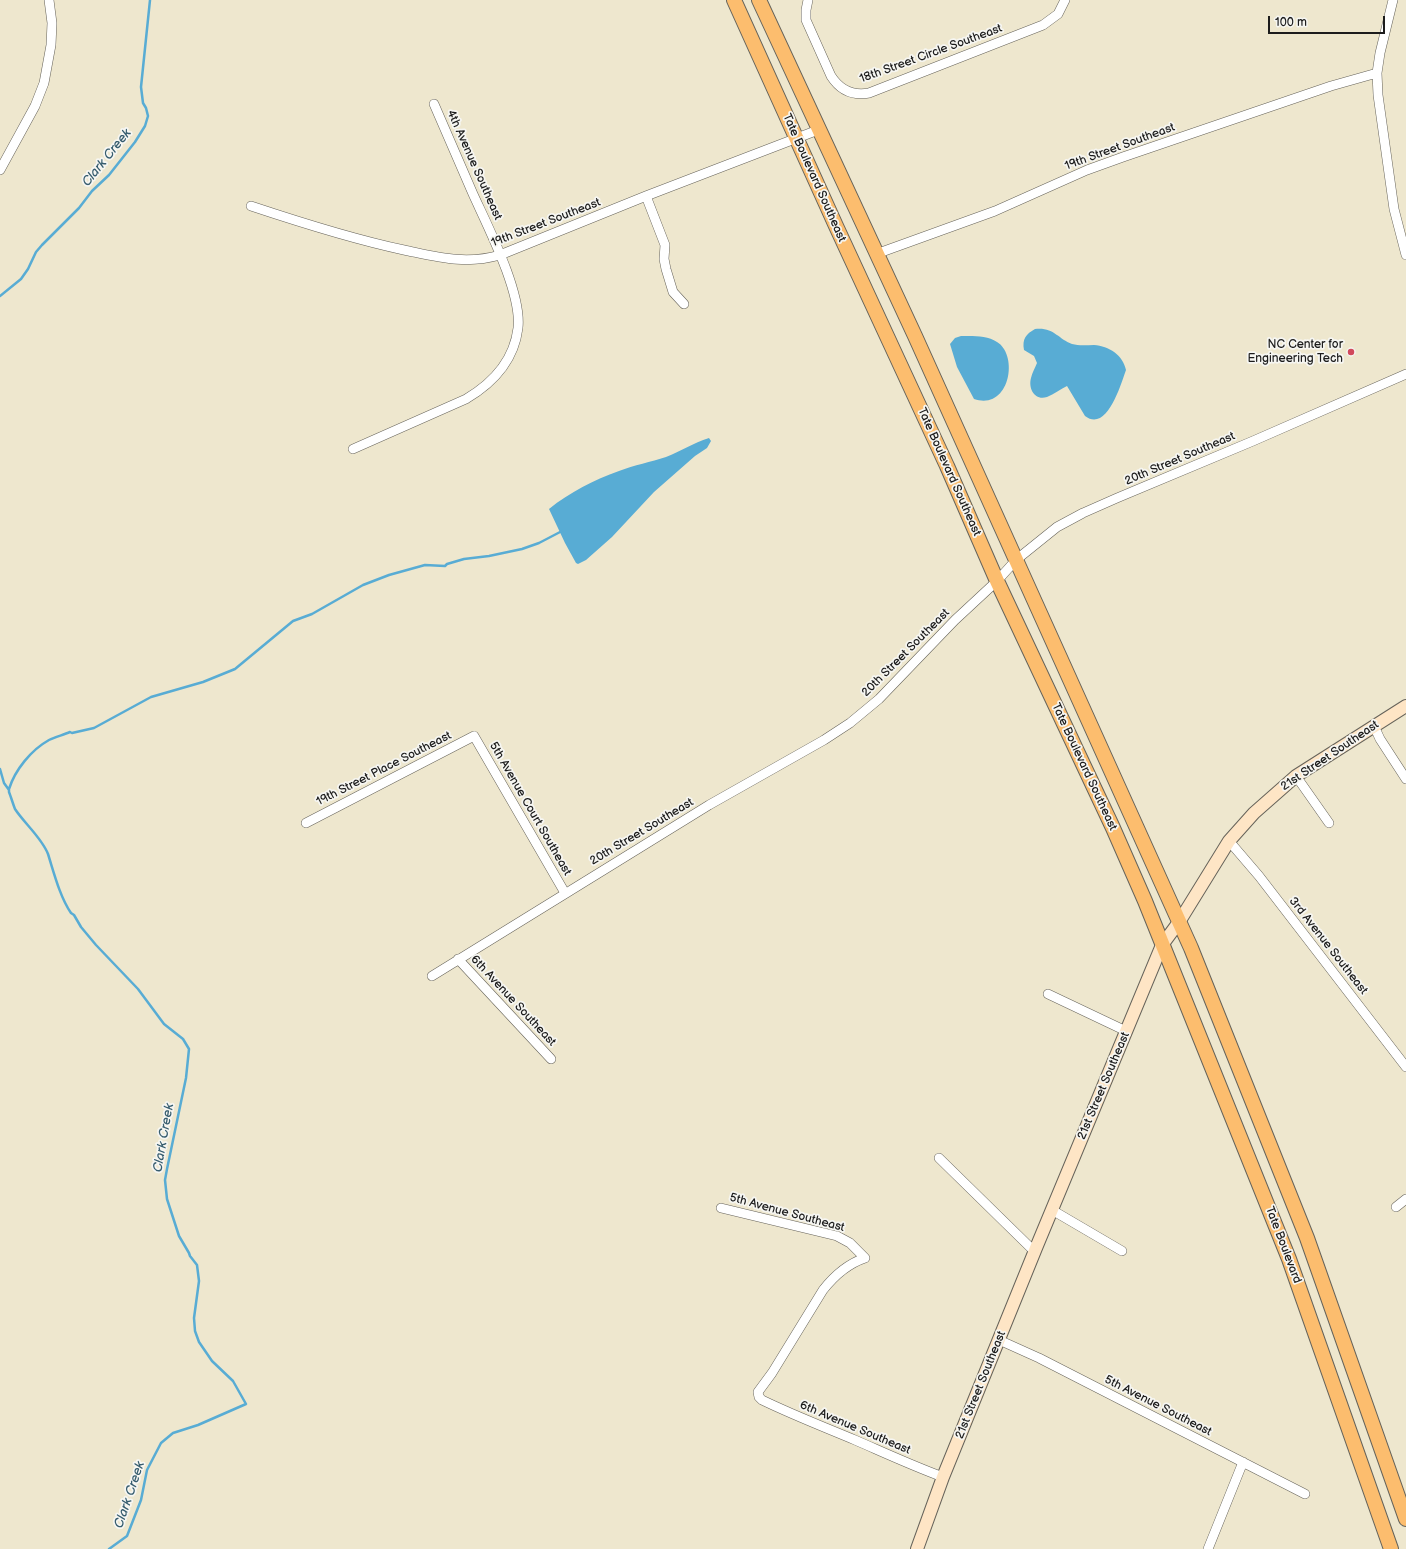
<!DOCTYPE html>
<style>
body{margin:0}
#map{position:relative;width:1406px;height:1549px;overflow:hidden;background:#eee7ce;font-family:"Balsamiq Sans",sans-serif}
canvas{display:block}
.scale{position:absolute;left:1268px;top:16px;width:117px;height:18px;box-sizing:border-box;border:2px solid #1c1c1c;border-top:0;padding-left:5px;font-size:12px;line-height:14px;white-space:nowrap;color:#1c1c1c;-webkit-text-stroke:3px #f6f6f2;paint-order:stroke}
</style>
<div id="map">
<canvas width="1406" height="1549"></canvas>
<div class="scale">100 m</div>
</div>
<script>
const g = document.querySelector('canvas').getContext('2d');
g.lineJoin = 'round';
function fill(path, color) {
  g.fillStyle = color;
  g.fill(path, 'evenodd');
}
function trace(path, color, width, dash) {
  g.strokeStyle = color;
  g.lineWidth = width;
  g.lineCap = dash ? 'butt' : 'round';
  g.setLineDash(dash || []);
  g.stroke(path);
}
function write(font, color, halo, rows, align = 'center') {
  g.font = font + ' "Balsamiq Sans",sans-serif';
  g.lineWidth = 3.5;
  g.setLineDash([]);
  g.textBaseline = 'middle';
  g.strokeStyle = halo;
  g.fillStyle = color;
  for (const [text, x, y, turn = 0] of rows) {
    g.save();
    g.translate(x, y);
    g.rotate((+turn || 0) * Math.PI / 180);
    g.textAlign = isNaN(turn) ? turn : align;
    if (halo) g.strokeText(text, 0, 0);
    g.fillText(text, 0, 0);
    g.restore();
  }
}
fill(new Path2D(`
 M1035,329C1054,327 1058,339 1072,344C1079,346 1087,345 1094,345C1109,346 1123,355 1126,370C1121,384 1107,433 1085,416L1067,386C1061,389 1054,394 1047,397C1035,401 1028,389 1031,378C1032,373 1035,368 1037,363L1034,356L1024,350C1022,339 1026,334 1035,329Z
 M961,336C972,336 987,335 997,342C1019,355 1010,411 974,399L957,367L950,344L955,338Z
 M709,438L711,441L707,448L695,456L654,492L612,537L586,560L578,564L576,563L565,543L549,509C570,492 594,480 619,471C634,465 651,462 666,457C681,451 693,443 709,438Z`), '#58acd4');
trace(new Path2D(`
 M0,296L21,279L28,269L36,252L42,245L79,208L92,191L109,175L135,142L145,126L148,116L146,108L143,103L141,87L150,0
 M0,769L4,783L9,790V792C11,797 13,804 15,809C24,823 42,838 48,854C54,873 60,897 71,913L74,915L81,927L96,945L138,989L164,1024L183,1039L189,1049L186,1078L167,1169L165,1180L167,1199L179,1236L189,1253L190,1256L197,1265L199,1281L194,1318L195,1331L199,1342L212,1361L233,1381L246,1404L198,1425L173,1433L161,1443L147,1470L141,1500L127,1536L109,1549
 M9,789C15,770 31,750 49,740C55,737 63,735 70,732L72,733L94,728L151,697L203,682L235,669L293,621L312,614L363,585L389,575L425,565L445,566L447,564L464,559L489,556L522,549L539,543L562,531`), '#58acd4', 2.5);
const street = new Path2D(`
 M808,0L806,10V20L831,76C840,90 853,96 869,93L1043,25L1058,14L1065,0
 M1393,0L1380,53L1377,73L1378,95L1394,209L1406,255
 M0,170L35,106L44,83L51,45L52,23L49,0
 M646,196L665,245L664,259L666,269L673,292L684,304
 M251,206C302,223 352,239 404,250C438,257 465,265 500,255L646,196L818,130
 M876,254L995,211L1087,170L1123,157L1331,86L1377,73
 M353,449L466,399C493,383 514,361 518,328C522,293 488,227 473,194C460,164 447,134 434,104
 M1374,726L1380,739L1406,779
 M1296,776L1329,823
 M306,823L474,736L565,893
 M1229,841L1259,876L1406,1067
 M458,959L551,1059
 M432,976L709,805L824,740L850,723L879,699L955,620L997,581L1016,560L1057,527L1083,513L1117,498L1253,441L1406,374
 M1048,994L1126,1031
 M939,1158L1035,1252
 M1396,1207L1406,1199
 M721,1208L837,1236L850,1243L865,1258C847,1264 834,1276 823,1290L772,1373L758,1392L759,1397L762,1400C793,1415 824,1427 855,1440C885,1453 913,1466 943,1477
 M1052,1210L1122,1251
 M999,1340L1039,1358L1305,1494
 M1208,1549L1243,1462`);
const secondary = new Path2D(`
 M917,1549L943,1477L1036,1248L1162,945L1179,922L1229,841L1254,813L1296,776L1406,706`);
const primary = new Path2D(`
 M734,0L836,226L947,466L997,581L1113,828L1145,901L1289,1259L1391,1549
 M759,0L915,336L1191,948L1307,1238L1406,1519`);
trace(street, '#66635a', 10);
trace(secondary, '#66635a', 14);
trace(primary, '#66635a', 16);
trace(street, '#fff', 9);
trace(secondary, '#fee5c5', 12);
trace(primary, '#fcbd6e', 14);
for (const [x, y, r, color] of [
 [1351,352,4,"#d1495b"]
]) {
  const dot = new Path2D();
  dot.arc(x, y, r, 0, 2 * Math.PI);
  g.fillStyle = color;
  g.fill(dot);
  trace(dot, '#f6f6f2', 1.5);
}
write('12px', '#1c1c1c', '#f6f6f2', [
 ["18th Street Circle Southeast",931,54,-20],
 ["19th Street Southeast",1120,147,-20],
 ["4th Avenue Southeast",474,165,66],
 ["Tate Boulevard Southeast",814,178,66],
 ["19th Street Southeast",546,223,-21],
 ["20th Street Southeast",1180,459,-23],
 ["Tate Boulevard Southeast",949,472,66],
 ["20th Street Southeast",906,653,-45],
 ["21st Street Southeast",1330,756,-34],
 ["Tate Boulevard Southeast",1084,767,65],
 ["19th Street Place Southeast",384,769,-27],
 ["5th Avenue Court Southeast",530,809,60],
 ["20th Street Southeast",642,832,-31],
 ["3rd Avenue Southeast",1328,946,52],
 ["6th Avenue Southeast",513,1001,47],
 ["21st Street Southeast",1104,1086,-67],
 ["5th Avenue Southeast",787,1213,15],
 ["Tate Boulevard",1283,1245,69],
 ["21st Street Southeast",981,1385,-68],
 ["5th Avenue Southeast",1158,1406,27],
 ["6th Avenue Southeast",855,1428,23]
]);
write('12px', '#1c1c1c', '#f6f6f2', [
 ["NC Center for",1343,345],
 ["Engineering Tech",1343,359]
], 'right');
write('italic 13px', '#375d6f', '#f6f6f2', [
 ["Clark Creek",107,158,-51],
 ["Clark Creek",164,1138,-80],
 ["Clark Creek",130,1495,-71]
]);
</script>
